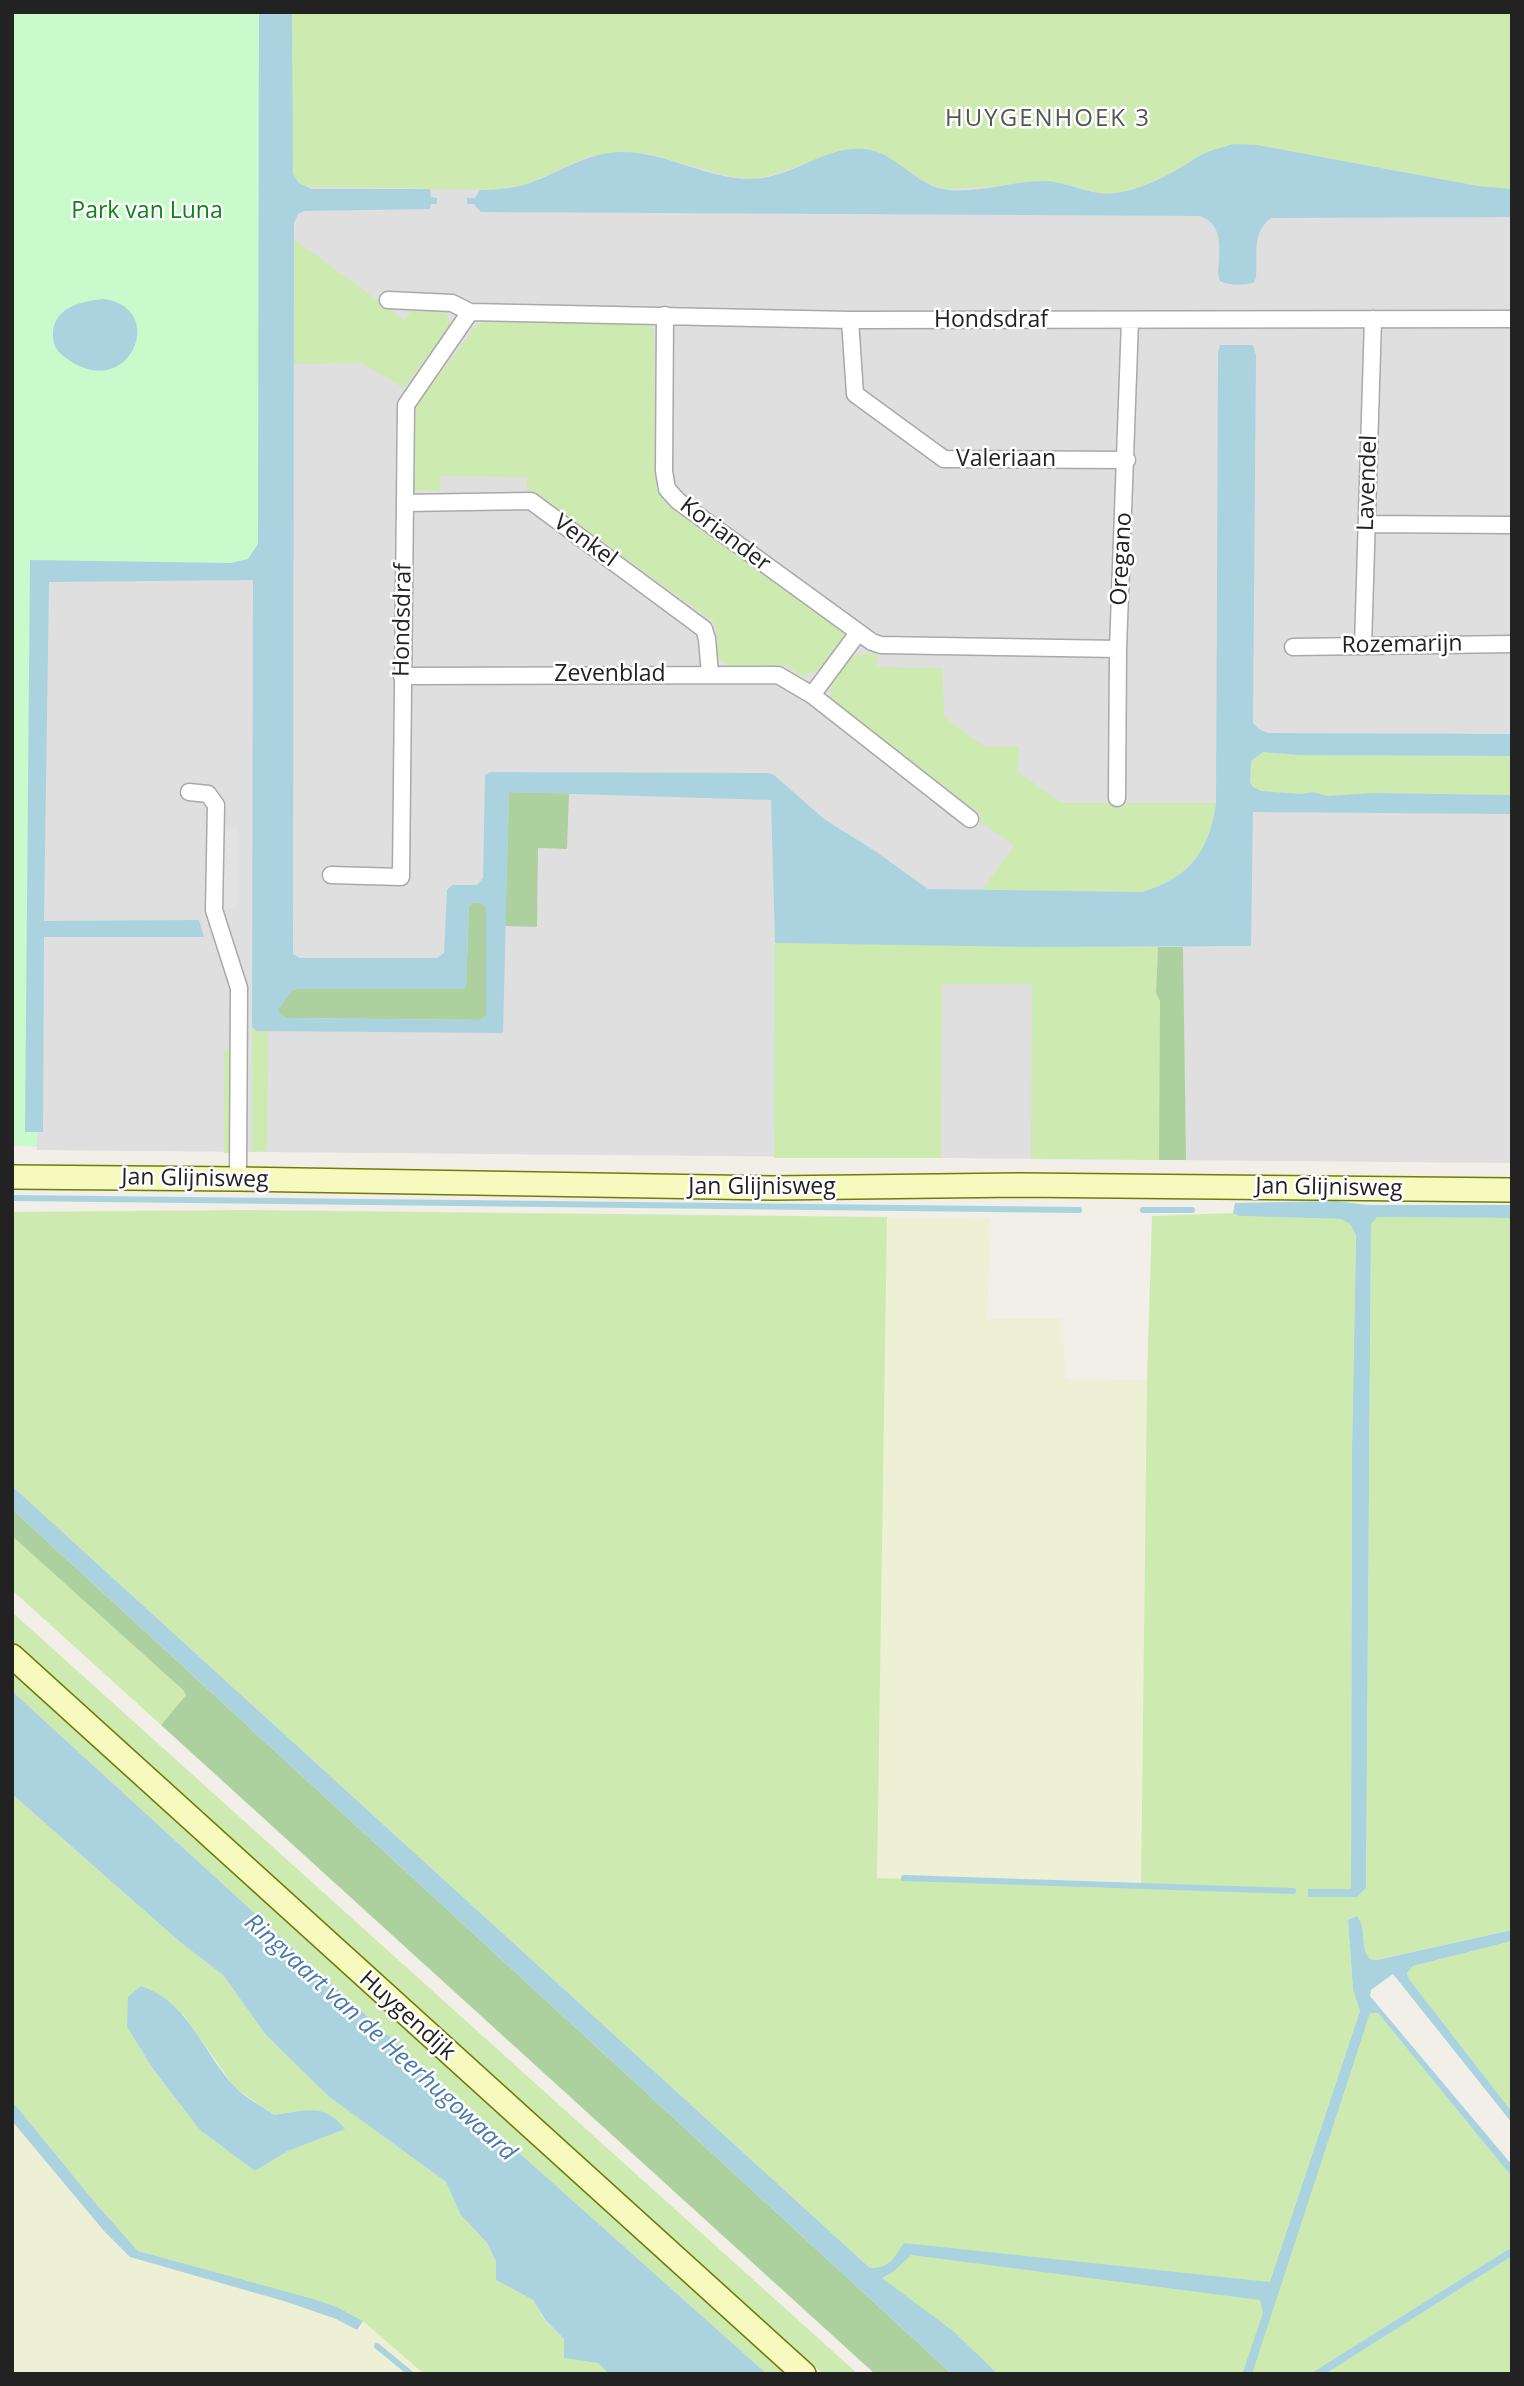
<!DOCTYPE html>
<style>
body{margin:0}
#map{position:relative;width:1524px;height:2386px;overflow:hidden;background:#f2efe9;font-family:"Open Sans",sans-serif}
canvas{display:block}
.frame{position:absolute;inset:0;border:14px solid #222;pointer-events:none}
</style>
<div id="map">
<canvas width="1524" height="2386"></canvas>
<div class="frame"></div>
</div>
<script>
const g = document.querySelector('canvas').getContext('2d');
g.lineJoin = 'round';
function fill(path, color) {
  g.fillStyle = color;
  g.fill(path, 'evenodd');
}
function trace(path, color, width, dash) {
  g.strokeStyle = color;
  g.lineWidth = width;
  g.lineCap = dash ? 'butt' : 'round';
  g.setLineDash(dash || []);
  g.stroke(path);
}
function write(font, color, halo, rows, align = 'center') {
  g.font = font + ' "Open Sans",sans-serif';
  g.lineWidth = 5;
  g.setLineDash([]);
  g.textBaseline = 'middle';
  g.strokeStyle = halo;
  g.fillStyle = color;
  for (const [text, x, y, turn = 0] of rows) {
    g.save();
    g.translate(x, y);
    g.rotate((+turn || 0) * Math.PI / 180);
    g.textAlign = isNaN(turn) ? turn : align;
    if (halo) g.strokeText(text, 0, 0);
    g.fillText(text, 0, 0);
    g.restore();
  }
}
fill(new Path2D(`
 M259,12H1512V1163L37,1150L29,507Z`), '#e0dfdf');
fill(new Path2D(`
 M887,1217L991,1219L987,1319H1062L1066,1379L1147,1380L1141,1886L876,1878Z
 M12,2121L104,2231L130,2257L287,2302L335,2318L357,2330L363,2321L424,2374H12Z`), '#eef0d5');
fill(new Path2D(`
 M281,12H1512V189L1478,186L1257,145L1207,152L1177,170L1141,187L1114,194L1090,191L1063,183L943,189L924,181L903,167L838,153L778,173L753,179L729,176L645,153L590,156L527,184L492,190L284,186Z
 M294,239L404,320L412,310L436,308L447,314L451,326L403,388L363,363L294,364Z
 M495,320H645L654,330L656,489L669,507L848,636L824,667L802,676L785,665L735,666L728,665L716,657L717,631L712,620L532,492L527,491V477L441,476L440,491L414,490L415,407L475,327L481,323Z
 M869,653L878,654L877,667L943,668L944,717L985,747L1019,746L1017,771L1062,803H1216C1209,852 1189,877 1142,892L982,890L1014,846L977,819L980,814L831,702L830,685L852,657Z
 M1263,752L1298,755L1512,756V795L1372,793L1328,796L1312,792L1303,794L1261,791L1253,787L1250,782L1251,761Z
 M775,943L1158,947L1156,993L1160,1001L1159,1160L1031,1159L1032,984H942L941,1158H774Z
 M252,1027L257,1031H268L267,1151L252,1152Z
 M224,1050H231V1153H224Z
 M247,1210L887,1217L877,1878L1141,1886L1147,1380L1152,1216L1233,1213L1239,1216L1341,1219L1351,1225L1356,1236L1352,1450L1351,1890L1309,1889V1897H1357L1366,1888L1371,1224L1376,1217L1512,1218V1930L1377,1960L1370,1959C1359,1946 1368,1930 1357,1916L1348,1920L1353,1990L1360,2011L1284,2258L1370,2013H1378L1512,2177V2247L1310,2374H998L952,2331L881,2278L12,1486V1212Z
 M12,1536L183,1690L186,1695L161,1725L12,1590Z
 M12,1612L858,2374H823L12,1641Z
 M12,1666L794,2374H767L415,2060L12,1691Z
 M12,1794L180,1942L223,1975L266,2035L328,2096L446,2182L460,2214L487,2243L496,2262V2280L533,2300L546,2322L564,2339L565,2358L598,2363L609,2374H424L363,2321L337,2307L138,2251L98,2206L12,2101ZM183,2014L235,2088L274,2115L344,2129L288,2151L255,2171L200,2130L153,2069L127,2027Z
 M1512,1941V2112L1409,1979L1407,1972L1413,1966Z
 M1512,2256V2374H1325Z`), '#cdebb0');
fill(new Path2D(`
 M509,792L569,793L567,849L538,848L537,927L505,926Z
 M472,903H481L486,907V1016L481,1020L286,1018L280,1015L278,1010L291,991L296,989H463L466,986L469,906Z
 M1158,947H1183L1186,1160H1159L1160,1001L1156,993Z
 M12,1509L952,2374H875L161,1725L186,1695L183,1690L12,1536Z`), '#add19e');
fill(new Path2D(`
 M12,12H281L279,573L46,579L37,1147L12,1145Z`), '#c8facc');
fill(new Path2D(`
 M222,827L238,828L237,908H221Z`), '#e2e2e2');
fill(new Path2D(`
 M259,12H292L293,174L299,183L311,189H430L431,197L437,198V204H431L430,209L304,211L298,214L294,223L293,954L300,958H437L444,953L447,890L452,885H477L483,878L485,775L490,772L768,773L774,775L824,819L875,851L928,889L1142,892C1189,878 1209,852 1216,804L1218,351L1220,345H1253L1256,355L1253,723L1259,729L1268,733L1512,734V756L1298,755L1263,752L1251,761L1250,782L1253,787L1261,791L1303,794L1312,792L1328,796L1372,793L1512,795V814L1253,812L1251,946L1033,947L775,943L771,800L509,792L503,1033L257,1031L252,1027L253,580L49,582L44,921L199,920L204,937H44L43,1132H25L30,560L231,563L248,559L258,544ZM472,903H481L486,907V1016L481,1020L286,1018L280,1015L278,1010L291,991L296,989H464L466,986L469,906Z
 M1233,144L1257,145L1478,186L1512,189V217L1271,218C1251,232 1258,257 1256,278L1253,283C1243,285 1229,286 1220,281L1218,274C1219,252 1225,225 1200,216L481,212L474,204H467V198H475L480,190C495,190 513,188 527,184C560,173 586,152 622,152C667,152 706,179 751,179C790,179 825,146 863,149C895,151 913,183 943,189C975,195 1011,181 1043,181C1068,181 1091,197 1116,193C1138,190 1161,179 1180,168C1189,163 1198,156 1207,152C1215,149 1225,147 1233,144Z
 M103,299C170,307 129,405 66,358C58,352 53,346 53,336C52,308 81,301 103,299Z
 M1335,1201L1368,1205H1512V1218L1377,1217L1371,1224L1366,1888L1357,1897H1308V1889H1351L1352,1450L1356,1236L1351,1225L1341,1219L1239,1216L1233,1213L1235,1203Z
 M12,1486L870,2268C891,2268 893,2258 904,2243L1270,2282L1360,2011L1353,1990L1348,1920L1357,1916C1368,1930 1359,1946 1370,1959L1377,1960L1512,1930V1941L1413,1966L1407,1973L1409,1979L1512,2112V2123L1393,1974L1371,1990L1370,1996L1512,2165V2177L1378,2013H1370L1252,2374L1243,2372L1263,2313L1260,2300L911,2255L893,2272L882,2278L953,2331L998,2374H952L12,1509Z
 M12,1691L415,2060L767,2374H609L598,2363L564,2358V2339L546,2321L533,2300L496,2280V2262L487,2243L460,2214L446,2182L328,2096L266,2035L223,1975L180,1942L12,1794Z
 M141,1986C189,2002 203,2053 235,2087C245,2098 262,2106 274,2115C304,2111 324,2102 345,2129L288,2151L255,2171L200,2130L153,2069L127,2027L128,1997Z
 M12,2101L98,2206L138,2251L313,2299L337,2307L363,2321L357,2330L336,2319L287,2302L130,2257L104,2231L12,2121Z
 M1512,2247V2256L1325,2374H1310Z`), '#aad3df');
trace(new Path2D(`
 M12,1198L1079,1210
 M1143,1210H1192
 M904,1878L1293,1891
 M377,2346L411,2374`), '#aad3df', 6);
const street = new Path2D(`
 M388,300L452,303L470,312
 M665,315L664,471L667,489L678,501L872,642L881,645L1118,649
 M850,320L855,394L944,459L1127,460
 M405,503L531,501L704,629L707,639L710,674
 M1367,524L1512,525
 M1363,646L1373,319
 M1293,647L1512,644
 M402,676L778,675L812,695L970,819
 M812,695L858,633
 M189,792L208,794L216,805L214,910L239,988L238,1179
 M1117,798L1118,649L1130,320
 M331,875L401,877L406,405L470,312L850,320L1512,319`);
const secondary = new Path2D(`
 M12,1177L238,1179L773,1188L1019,1185L1512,1190
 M12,1656L804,2374`);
trace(street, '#a9a9a9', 19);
trace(secondary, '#707d05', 26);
trace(street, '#fff', 16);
trace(secondary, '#f7fabf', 23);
write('23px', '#0c8416', '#fff', [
 ["Park van Luna",147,211]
]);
write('23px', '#222', '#fff', [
 ["Hondsdraf",991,320],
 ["Valeriaan",1006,459],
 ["Lavendel",1368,483,-88],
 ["Koriander",725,535,37],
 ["Venkel",585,541,36],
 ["Oregano",1122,559,-87],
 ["Hondsdraf",403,620,-89],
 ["Rozemarijn",1402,645,-1],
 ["Zevenblad",610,674],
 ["Jan Glijnisweg",195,1179,1],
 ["Jan Glijnisweg",762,1187],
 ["Jan Glijnisweg",1329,1188,1],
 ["Huygendijk",407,2016,42]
]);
g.letterSpacing = '2px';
write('24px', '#555', '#fff', [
 ["HUYGENHOEK 3",1048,119]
]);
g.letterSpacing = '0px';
write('italic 24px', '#4a7aab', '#fff', [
 ["Ringvaart van de Heerhugowaard",380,2038,42]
]);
</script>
